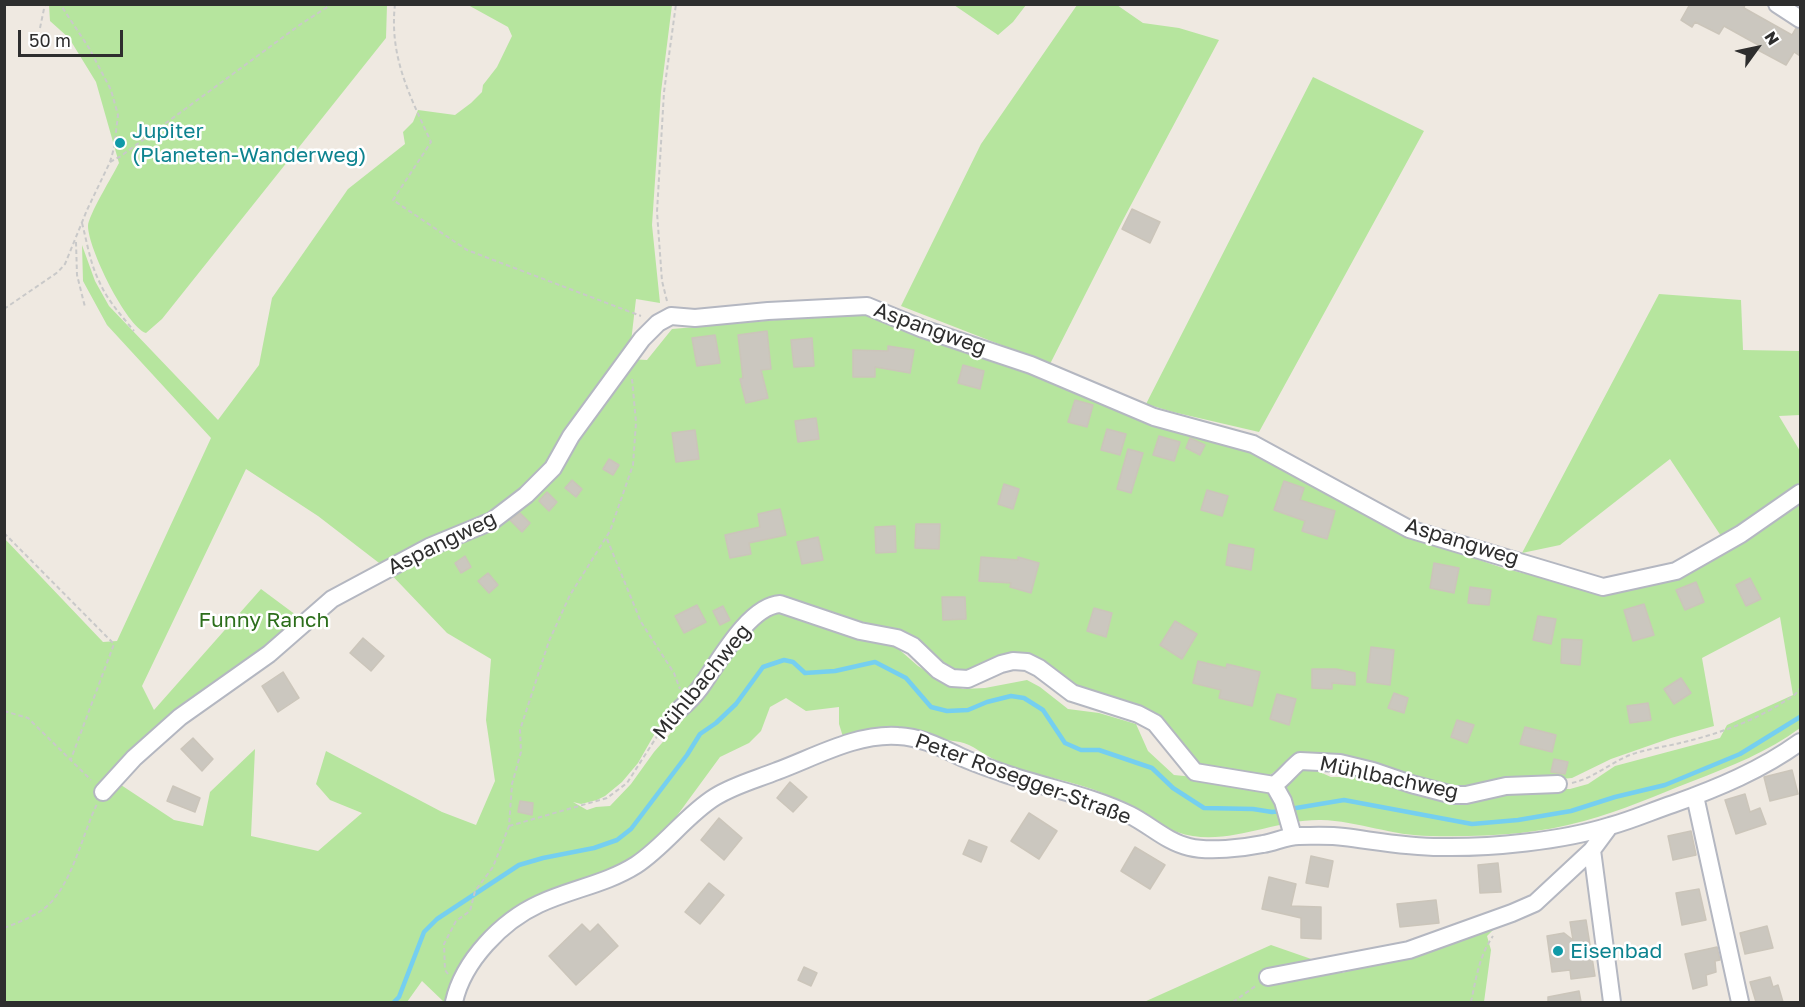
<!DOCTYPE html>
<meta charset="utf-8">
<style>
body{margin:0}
#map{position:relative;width:1805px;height:1007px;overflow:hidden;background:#efe9e1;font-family:"Golos Text",sans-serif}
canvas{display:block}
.frame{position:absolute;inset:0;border:6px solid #2e2e2e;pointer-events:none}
.north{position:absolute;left:1727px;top:18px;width:60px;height:60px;-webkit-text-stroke:4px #fff;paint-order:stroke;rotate:57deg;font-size:16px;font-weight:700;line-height:24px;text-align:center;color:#2e2e2e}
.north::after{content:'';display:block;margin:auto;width:21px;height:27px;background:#2e2e2e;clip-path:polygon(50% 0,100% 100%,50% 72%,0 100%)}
.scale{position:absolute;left:18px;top:30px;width:105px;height:27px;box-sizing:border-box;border:3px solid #2e2e2e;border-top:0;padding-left:8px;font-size:18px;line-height:21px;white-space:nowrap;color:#2e2e2e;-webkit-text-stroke:4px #fff;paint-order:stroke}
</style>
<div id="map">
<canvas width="1805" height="1007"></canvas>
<div class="frame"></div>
<div class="north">N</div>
<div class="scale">50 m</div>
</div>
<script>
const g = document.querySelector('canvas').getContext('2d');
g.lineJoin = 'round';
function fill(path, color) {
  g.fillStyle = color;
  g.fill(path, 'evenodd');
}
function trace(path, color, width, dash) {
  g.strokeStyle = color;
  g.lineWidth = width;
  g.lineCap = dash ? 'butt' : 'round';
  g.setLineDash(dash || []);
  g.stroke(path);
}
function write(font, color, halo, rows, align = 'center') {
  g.font = font + ' "Golos Text",sans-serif';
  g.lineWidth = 5;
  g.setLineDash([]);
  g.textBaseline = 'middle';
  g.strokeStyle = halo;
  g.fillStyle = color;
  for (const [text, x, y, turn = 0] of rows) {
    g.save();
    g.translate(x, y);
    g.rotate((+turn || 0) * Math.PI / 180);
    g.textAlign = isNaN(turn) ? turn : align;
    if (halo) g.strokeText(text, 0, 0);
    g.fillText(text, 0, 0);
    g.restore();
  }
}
fill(new Path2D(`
 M49,5H387L386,38L162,319L146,333C126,326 88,248 88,226C88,216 113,175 119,163L96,82L69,38L50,21Z
 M468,5H672L661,92L652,225L660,303L636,299L629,359L647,360L672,329L869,312L1151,421L1254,448L1417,539L1503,568L1605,594L1681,576L1800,500V728C1768,752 1731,766 1693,781C1657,795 1621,811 1584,821C1535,835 1481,837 1430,836C1393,836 1358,821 1321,820C1273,819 1224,849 1177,832C1168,829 1159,822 1150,817C1132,807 1112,796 1092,789C1060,778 1026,774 995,760C984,755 972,744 960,742C923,735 882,740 844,740L839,724V707L806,711L786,698L770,707L761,731L749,743L720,757L665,832L648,852L615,872L546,894L484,956L449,1002H444L422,981L407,1002H5L4,538L103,642L117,641L211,438L107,325L83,281L82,245L95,281L109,306L218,420L259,365L272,298L348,189L405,144L403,132L413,122L418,110L455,115L471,103L482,92L483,85L497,67L512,36L508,27ZM246,469L318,516L383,566L447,633L491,659L486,720L495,781L476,825L442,812L326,751L316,784L330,800L362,813L318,851L251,836L255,749L210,792L203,826L174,820L121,785L165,727L249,664L300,618L261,589L154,710L142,686ZM774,599L836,620L900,629L956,674L968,675L1041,663L1075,690L1165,727L1195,767L1267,777L1293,759L1465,791L1493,785L1572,778L1611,759L1671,738L1714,726L1702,658L1780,617L1793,695L1727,725L1720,738L1615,766L1588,784L1570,789H1546L1503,795L1462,804L1446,797L1364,777H1331L1308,767L1239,788L1194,777L1174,775L1148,751L1136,724L1099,713L1068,709L1040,687L1027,680L985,688L963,689L943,682L918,666L894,645L776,613L755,625L724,662L691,710L654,752L631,784L610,806L596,807L587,810L573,802L581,804L597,800L605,796L622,782L638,763L658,728L687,700Z
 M954,5H1026L1013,22L998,35Z
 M1077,5H1117L1143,23L1179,28L1219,40L1124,218L1050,364L901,306L981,144Z
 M1313,77L1424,131L1259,432L1173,412L1146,404Z
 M1659,294L1741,300L1743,350L1800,351V415L1779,416L1800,451V483L1723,539L1670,459L1560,545L1522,553Z
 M1502,921L1487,936L1491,950L1484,1002H1144L1271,945L1317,961L1342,973L1437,946Z`), '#b6e59e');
trace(new Path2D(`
 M1290,809L1344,800L1472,824L1518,820L1571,811L1615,797L1665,785L1740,754L1800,717
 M394,1002L399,997L424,932L437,919L519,865L543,858L594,848L617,840L631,829L687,755L700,734L716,723L736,704L763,667L784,660L793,662L805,673L835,671L875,662L906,678L931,707L947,711L968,710L987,702L1011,696L1024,698L1043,710L1065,743L1081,750H1099L1152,768L1173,788L1204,808L1253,809L1272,812L1282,811`), '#75cff0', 4.5);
const building = new Path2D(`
 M1690,4H1745L1744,8L1792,35L1796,28L1800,29V56L1794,52L1786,65L1758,50L1760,46L1724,26L1719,34L1695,22L1692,27L1681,20Z
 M1132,209L1160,222L1150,243L1122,229Z
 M767,331L771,369L761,370L768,398L746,403L740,379L743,378L738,335Z
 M715,335L720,363L697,366L692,338Z
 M812,338L814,366L794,367L791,340Z
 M888,346L914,350L910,373L875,367V377H853V350L888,351Z
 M963,365L984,371L980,389L958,383Z
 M1075,400L1093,405L1087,427L1068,422Z
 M816,418L819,439L798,442L795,421Z
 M1107,429L1126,434L1120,455L1101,450Z
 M695,430L699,459L676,462L672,433Z
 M1159,436L1180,442L1174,461L1153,455Z
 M1190,438L1205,445L1200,455L1186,448Z
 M1128,449L1143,453L1131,493L1117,489Z
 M609,459L619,465L613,475L603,469Z
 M572,480L582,489L576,497L565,488Z
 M1284,481L1304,488L1300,500L1335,511L1327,539L1302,531L1305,521L1274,510Z
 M1004,484L1019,489L1013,509L998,504Z
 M1207,490L1228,496L1222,516L1201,510Z
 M547,492L557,502L549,511L539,501Z
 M780,509L786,535L749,543L751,554L730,558L725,535L760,527L758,514Z
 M520,513L530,523L522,532L510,520Z
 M916,524H940L939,549L915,548Z
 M895,526L896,552L876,553L875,527Z
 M818,537L823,560L802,564L797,542Z
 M1229,544L1254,549L1251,570L1226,565Z
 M465,556L471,567L461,573L455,563Z
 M981,557L1018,560V557L1039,563L1031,593L1010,587L1011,583L979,581Z
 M1434,563L1459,568L1454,593L1430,588Z
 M488,573L498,585L489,593L478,581Z
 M1750,578L1761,599L1746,606L1736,585Z
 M1696,582L1704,602L1685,610L1676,590Z
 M1470,587L1491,590L1489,605L1468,603Z
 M942,597H965L966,619L943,620Z
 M1644,604L1654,635L1633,641L1624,610Z
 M697,605L706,622L684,633L675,616Z
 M723,606L730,620L720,625L713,611Z
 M1094,608L1112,613L1106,637L1087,631Z
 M1538,616L1556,619L1551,644L1533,640Z
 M1175,621L1197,634L1182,659L1160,645Z
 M363,638L384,656L371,671L350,653Z
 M1562,639L1582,640L1580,665L1561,663Z
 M1371,647L1394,650L1390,685L1367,682Z
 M1198,661L1226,668L1227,664L1260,672L1252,706L1219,698L1221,690L1193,683Z
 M1312,669H1336L1355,673V685L1332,683V689L1312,688Z
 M283,672L299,698L278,712L262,686Z
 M1681,678L1691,693L1674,704L1664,689Z
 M1394,693L1408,698L1404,713L1388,708Z
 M1277,694L1296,699L1289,725L1270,719Z
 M1648,703L1651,720L1630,723L1627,706Z
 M1457,720L1474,725L1467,743L1451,737Z
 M1525,727L1556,735L1552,752L1520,744Z
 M193,738L213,759L202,771L181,749Z
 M1554,759L1568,762L1565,774L1551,772Z
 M1792,770L1798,794L1770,801L1764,777Z
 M790,782L807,797L793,812L777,798Z
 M173,786L200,798L195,812L167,801Z
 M1745,794L1750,812L1760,808L1766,824L1736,834L1725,800Z
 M520,801L533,803L532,815L518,812Z
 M1029,813L1057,831L1039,859L1011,841Z
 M719,818L742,838L724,860L701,840Z
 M1691,831L1696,855L1673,860L1668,836Z
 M969,840L987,847L981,862L963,854Z
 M1135,847L1165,865L1150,889L1121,871Z
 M1311,856L1333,861L1328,887L1306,883Z
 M1498,863L1501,892L1480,893L1478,865Z
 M1269,877L1296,884L1291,906L1321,907V939L1301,938V918L1262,909Z
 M709,883L724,895L700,924L685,912Z
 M1699,889L1706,920L1682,925L1676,893Z
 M1436,900L1439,923L1400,927L1397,904Z
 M1586,920L1595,976L1571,979L1570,970L1552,972L1547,936L1564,933L1573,940L1570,922Z
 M582,924L590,932L598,924L618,946L576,985L549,956Z
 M1767,926L1773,948L1745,954L1740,933Z
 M1717,947L1720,960L1715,961L1716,972L1706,975L1707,985L1693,989L1685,954Z
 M804,967L817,973L811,986L798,980Z
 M1770,977L1773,987L1778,985L1783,1002H1756L1750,982Z
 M1579,991L1581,1002H1548V997Z`);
fill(building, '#cbc7bf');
trace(building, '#cbc5ba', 1.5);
const minor = new Path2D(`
 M1777,4L1800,19
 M680,709C687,703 694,696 700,688C717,665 748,606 780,604L860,631L897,638L913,646L938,670L952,678L968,679L1001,664L1013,661L1027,662L1039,668L1072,693L1138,714L1155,723L1195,772L1274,785C1284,778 1290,769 1300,761L1340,763L1373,771L1411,784L1453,795H1466L1506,786L1558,784
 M1274,785L1283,801L1293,836
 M103,792L134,758L180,717L269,654L332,599L429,547L492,521L526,495L553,468L571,436L642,339L658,323L671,316L695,318L768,311L867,306L923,329L1031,365L1154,417L1253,444L1409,529L1603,587L1676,571L1741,534L1800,493
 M1695,796L1740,1002
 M1592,850L1612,1002
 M1268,977L1409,950L1512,913L1535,903L1592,850L1609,827
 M454,1002C463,961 502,921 539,904C571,889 606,884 636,865C665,846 686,815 715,797C734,785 757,779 777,771C815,757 857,733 898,736C921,737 940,747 961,757C974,763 989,768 1003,773C1045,788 1090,795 1130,815C1150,825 1167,842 1189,847C1209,852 1243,848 1263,844C1275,842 1287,836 1299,836C1314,836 1329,835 1344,837C1376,841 1407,847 1440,847C1491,848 1562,841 1610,826C1632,820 1652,811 1673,804C1718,788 1761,770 1800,742`);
trace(minor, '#b4b7c1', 20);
trace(new Path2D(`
 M395,4C389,57 410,96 431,142L393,200L467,250L641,316
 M40,28L45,4
 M110,162L121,156L301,24L332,4
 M82,223C87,242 90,263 99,281C107,300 121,315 134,331
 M76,242L77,275L85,307
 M667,301L662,281L657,212L664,92L676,4
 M4,309L58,272L65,264L87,210L110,162L114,148L118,115L111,90L89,48L60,4
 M4,533L114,644L71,759
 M607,539L641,622L674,673L680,689
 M4,711L28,718L91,780
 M1572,783C1594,778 1610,763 1630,755C1646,749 1664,747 1680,743C1715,735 1748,723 1779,705C1787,699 1795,697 1800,688
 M509,826L607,798L627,783L663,727L670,720
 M4,928C19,922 34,917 46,907C72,885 82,835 97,804
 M448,974L445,970L444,944L456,921L470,911L475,891L493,867L509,826L512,784L521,752L520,730L549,641L570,595L610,531L633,465L636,422L632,379
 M1233,1002L1257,985
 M1471,1002C1476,979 1479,956 1493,936`), '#c9c9c9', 2, [4.5, 3]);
trace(minor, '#fff', 16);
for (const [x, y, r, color] of [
 [120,143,6,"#0f9aa8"],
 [1558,951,6,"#0f9aa8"]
]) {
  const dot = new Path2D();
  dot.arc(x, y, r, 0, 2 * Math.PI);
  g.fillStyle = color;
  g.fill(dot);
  trace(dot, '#fff', 2);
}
write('21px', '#0d838f', '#fff', [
 ["Jupiter",132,131],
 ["(Planeten-Wanderweg)",132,155],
 ["Eisenbad",1570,951]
], 'left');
write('21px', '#2e2e2e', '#fff', [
 ["Aspangweg",930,329,20],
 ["Aspangweg",1462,542,17],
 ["Aspangweg",442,543,-26],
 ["Mühlbachweg",702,682,-51],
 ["Mühlbachweg",1389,778,12],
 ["Peter Rosegger-Straße",1023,779,20]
]);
write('21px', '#2c6e1b', '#fff', [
 ["Funny Ranch",264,620]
]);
</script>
